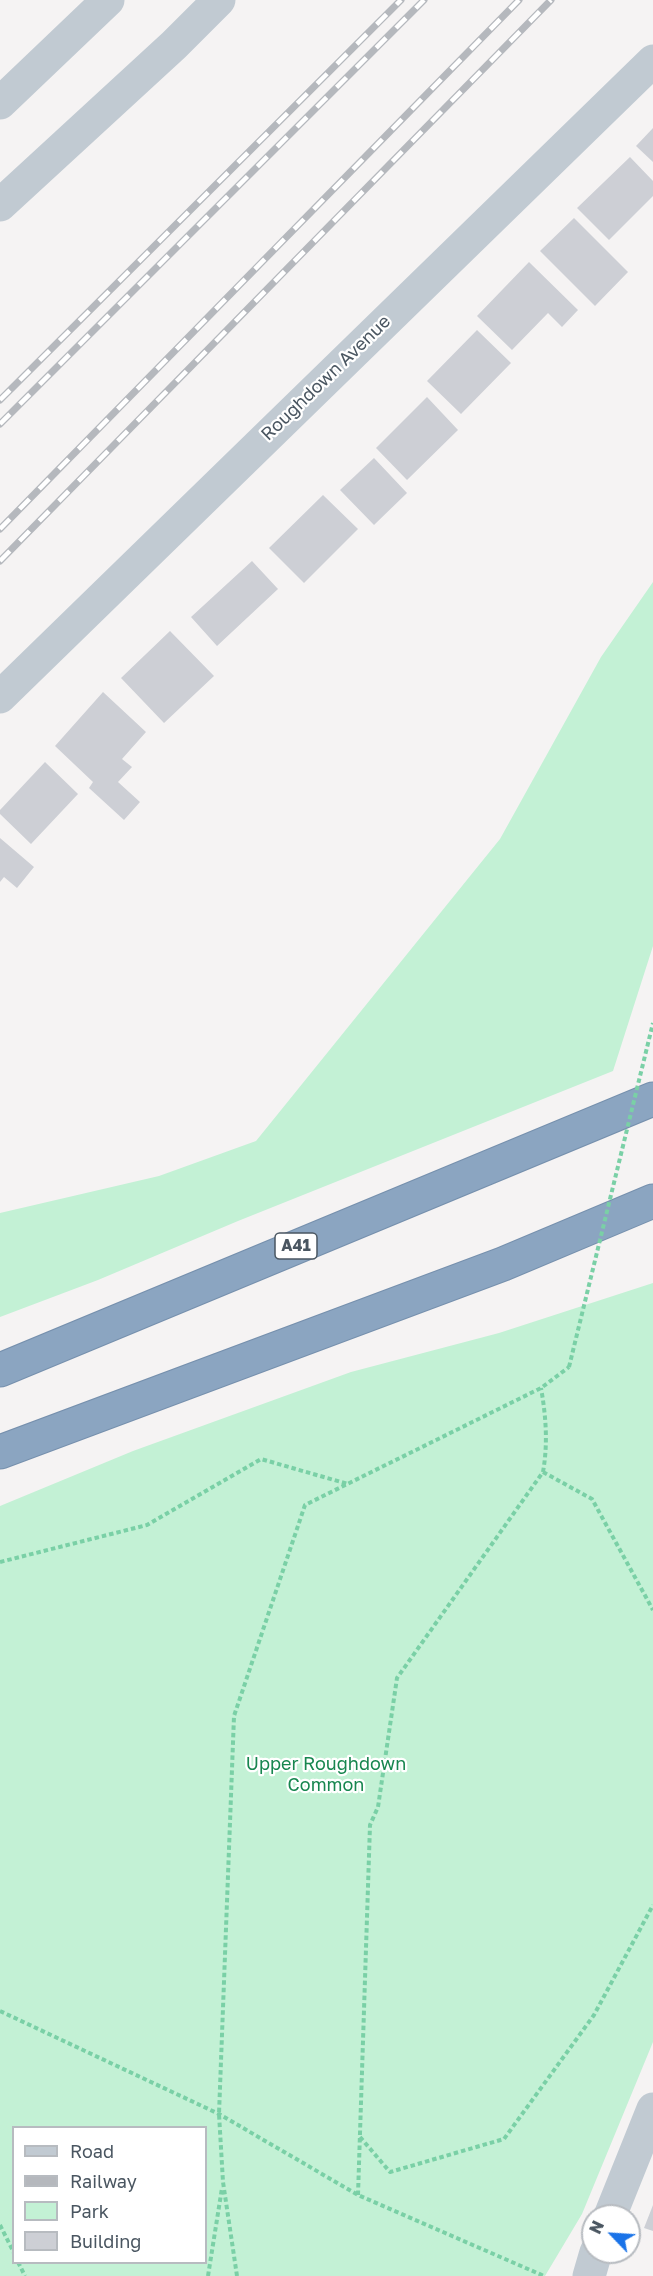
<!DOCTYPE html>
<style>
body{margin:0}
#map{position:relative;width:653px;height:2276px;overflow:hidden;background:#f5f3f3;font-family:"Golos Text",sans-serif}
canvas{display:block}
.legend{position:absolute;left:12px;top:2126px;width:195px;height:138px;box-sizing:border-box;background:#fff;border:2px solid #b7bbc0;margin:0;padding:8px 10px;list-style:none;font-size:18px;color:#4a5661}
.legend li{display:flex;align-items:center;gap:12px;height:30px}
.legend b{width:30px;border:2px solid #b7bbc0}
.north{position:absolute;left:581px;top:2204px;width:60px;height:60px;box-sizing:border-box;background:#fff;border:2px solid #b7bbc0;border-radius:50%;rotate:295deg;font-size:16px;font-weight:700;line-height:24px;text-align:center;color:#4a5661}
.north::after{content:'';display:block;margin:auto;width:21px;height:27px;background:#1a73e8;clip-path:polygon(50% 0,100% 100%,50% 72%,0 100%)}
</style>
<div id="map">
<canvas width="653" height="2276"></canvas>
<ul class="legend">
<li><b style="height:8px;background:#c1cad2"></b>Road</li>
<li><b style="height:8px;background:#b5b8bd"></b>Railway</li>
<li><b style="height:16px;background:#c3f1d5"></b>Park</li>
<li><b style="height:16px;background:#cdcfd5"></b>Building</li>
</ul>
<div class="north">N</div>
</div>
<script>
const g = document.querySelector('canvas').getContext('2d');
g.lineJoin = 'round';
function fill(path, color) {
  g.fillStyle = color;
  g.fill(path, 'evenodd');
}
function trace(path, color, width, dash) {
  g.strokeStyle = color;
  g.lineWidth = width;
  g.lineCap = dash ? 'butt' : 'round';
  g.setLineDash(dash || []);
  g.stroke(path);
}
function write(font, color, halo, rows, align = 'center') {
  g.font = font + ' "Golos Text",sans-serif';
  g.lineWidth = 4.5;
  g.setLineDash([]);
  g.textBaseline = 'middle';
  g.strokeStyle = halo;
  g.fillStyle = color;
  for (const [text, x, y, turn = 0] of rows) {
    g.save();
    g.translate(x, y);
    g.rotate((+turn || 0) * Math.PI / 180);
    g.textAlign = isNaN(turn) ? turn : align;
    if (halo) g.strokeText(text, 0, 0);
    g.fillText(text, 0, 0);
    g.restore();
  }
}
fill(new Path2D(`
 M653,582V946L613,1071L238,1221L98,1280L0,1317V1213L159,1176L256,1141L500,839L601,657Z
 M653,1283V2042L582,2214L545,2276H0V1506L133,1451L351,1372L499,1333ZM14,2128H206V2262H14Z`), '#c3f1d5');
fill(new Path2D(`
 M653,128V162L636,146Z
 M630,157L653,181V196L609,240L577,208Z
 M574,218L628,272L595,306L540,251Z
 M529,262L578,310L562,327L548,313L512,350L477,316Z
 M477,330L511,363L461,414L427,381Z
 M427,397L458,430L407,480L376,448Z
 M374,458L407,493L374,525L340,490Z
 M323,495L358,529L304,583L269,548Z
 M252,561L278,589L217,646L191,617Z
 M170,631L214,676L164,723L121,678Z
 M103,692L146,732L122,759L132,767L118,782L140,802L124,820L89,788L93,782L55,746Z
 M45,762L78,794L31,844L0,814V810Z
 M0,838L34,867L17,888L4,877L0,882Z
 M653,2205V2231L644,2228Z`), '#cdcfd5');
const highway = new Path2D(`
 M0,1370L653,1099
 M0,1452L503,1264L653,1201`);
trace(highway, '#7690ad', 35);
trace(new Path2D(`
 M543,1472L592,1499L653,1610
 M0,1562L147,1525L261,1459L348,1484
 M0,2011L219,2114L358,2195L544,2276
 M360,2137L390,2172L504,2139L594,2015L653,1905
 M358,2195L370,1825L378,1807L397,1678L543,1472C548,1444 546,1416 541,1388
 M0,2225L14,2253
 M18,2262L25,2276
 M208,2276L222,2188
 M237,2276L223,2182L219,2114L234,1716L305,1505L541,1388L569,1367`), '#7ad0a6', 4, [4.5, 3]);
trace(new Path2D(`
 M0,103L108,0
 M0,205L174,45L219,0
 M0,697L653,61
 M610,2216L653,2109
 M589,2276L596,2252`), '#c1cad2', 33);
trace(highway, '#8ba5c1', 33);
const rail = new Path2D(`
 M0,400L401,0
 M0,424L424,0
 M0,529L519,0
 M0,561L551,0`);
trace(rail, '#b5b8bd', 7);
trace(rail, '#fff', 4.5, [14]);
trace(new Path2D(`
 M569,1367L653,1023`), '#7ad0a6', 4, [4.5, 3]);
for (const [x, y, w] of [
 [296,1246,42]
]) {
  const box = new Path2D();
  box.roundRect(x - w / 2, y - 13, w, 26, 4.5);
  g.fillStyle = '#fff';
  g.fill(box);
  trace(box, '#4a5661', 1.5);
}
write('bold 16px', '#4a5661', null, [
 ["A41",296,1246]
]);
write('18px', '#4a5661', '#fff', [
 ["Roughdown Avenue",326,378,-44]
]);
write('18px', '#17864f', '#fff', [
 ["Upper Roughdown",326,1764],
 ["Common",326,1785]
]);
</script>
